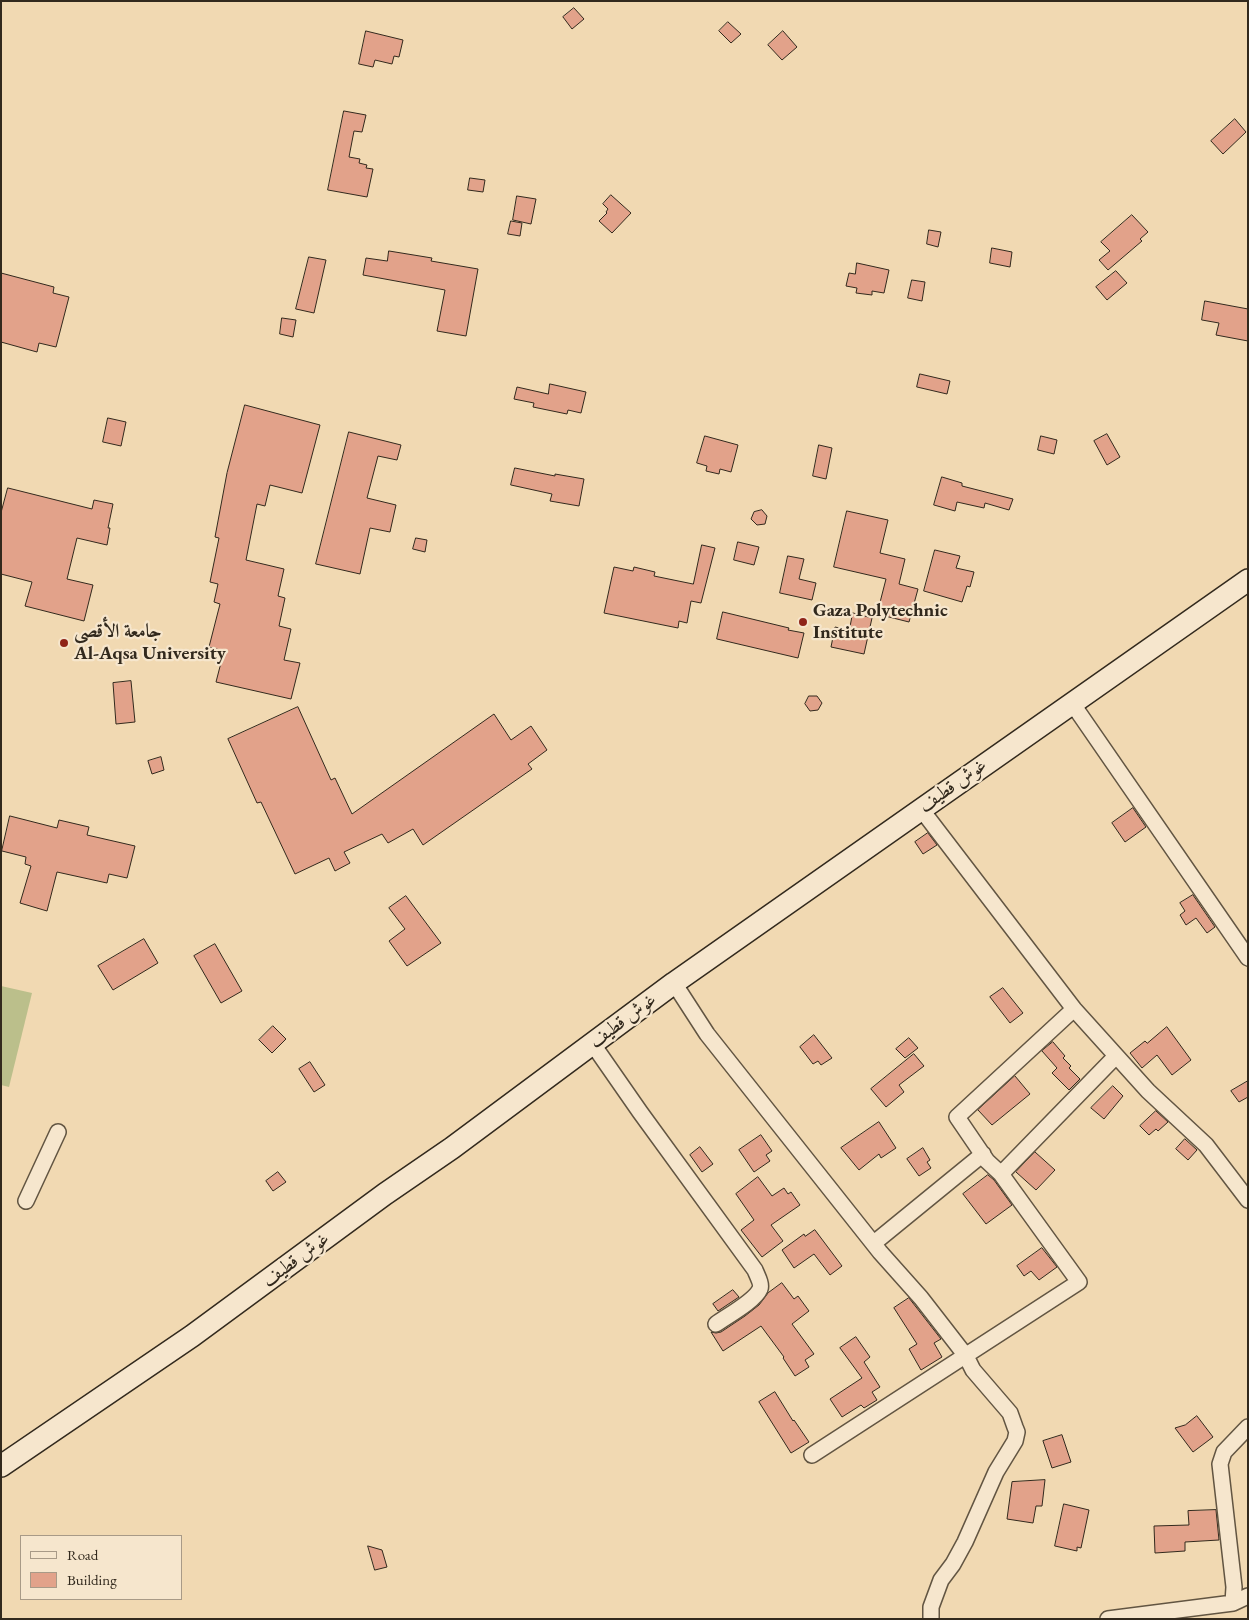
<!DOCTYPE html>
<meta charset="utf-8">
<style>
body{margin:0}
#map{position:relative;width:1249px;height:1620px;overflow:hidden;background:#f1d9b2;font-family:"EB Garamond",serif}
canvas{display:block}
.frame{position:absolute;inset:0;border:2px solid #32291d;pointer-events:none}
.legend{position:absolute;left:20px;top:1535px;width:162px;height:65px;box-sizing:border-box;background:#f6e6cd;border:1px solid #a89a87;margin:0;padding:6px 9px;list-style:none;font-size:15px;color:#32291d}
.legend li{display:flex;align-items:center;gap:10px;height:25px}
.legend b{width:25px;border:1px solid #a89a87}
</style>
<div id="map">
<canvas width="1249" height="1620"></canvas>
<div class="frame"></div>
<ul class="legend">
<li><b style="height:6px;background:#f6e6cd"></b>Road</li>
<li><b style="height:14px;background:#e2a28a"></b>Building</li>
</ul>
</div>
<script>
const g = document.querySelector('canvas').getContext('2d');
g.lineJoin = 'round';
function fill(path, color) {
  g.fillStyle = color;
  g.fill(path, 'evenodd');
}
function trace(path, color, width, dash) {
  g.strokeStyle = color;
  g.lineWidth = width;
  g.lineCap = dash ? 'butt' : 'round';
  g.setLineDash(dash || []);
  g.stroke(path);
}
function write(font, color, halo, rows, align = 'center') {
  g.font = font + ' "EB Garamond",Amiri,serif';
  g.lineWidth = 4.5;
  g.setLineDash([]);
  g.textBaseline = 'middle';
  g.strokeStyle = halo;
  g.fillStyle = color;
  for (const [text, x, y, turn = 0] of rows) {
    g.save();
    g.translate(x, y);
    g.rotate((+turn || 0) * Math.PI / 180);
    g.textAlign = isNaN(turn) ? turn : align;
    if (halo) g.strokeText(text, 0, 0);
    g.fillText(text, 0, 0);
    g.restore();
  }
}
fill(new Path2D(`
 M1,986L32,993L9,1087L1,1085Z`), '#bbbf8b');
const building = new Path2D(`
 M574,8L584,19L572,29L563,17Z
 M728,22L741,34L731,43L719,31Z
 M366,31L403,40L399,57L394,56L392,64L375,60L373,67L359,64Z
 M783,31L797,47L782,60L768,45Z
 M344,111L366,115L362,132L354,131L349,157L360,159L359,163L367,165L366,168L373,169L367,197L328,190Z
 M1235,119L1246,132L1223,154L1211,141Z
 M470,178L485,180L483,192L468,190Z
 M611,195L631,213L612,233L599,221L607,213L606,212L608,209L603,204Z
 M517,196L536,199L531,224L513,220Z
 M1132,215L1148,232L1140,239L1142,241L1108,270L1099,260L1110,251L1101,242Z
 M511,221L522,223L520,236L508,234Z
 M929,230L941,232L938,247L927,244Z
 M992,248L1012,252L1010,267L990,263Z
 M389,251L432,258L431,261L478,269L466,336L437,331L445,290L363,275L366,258L387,261Z
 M309,257L326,260L314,313L296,309Z
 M857,263L889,270L884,293L872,291V295L856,293L857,288L846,286L849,273L855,274Z
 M1116,271L1127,283L1107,300L1096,287Z
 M1,273L54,287L53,293L69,297L56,347L39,343L37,352L1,342Z
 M912,280L925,282L922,301L908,298Z
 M1205,301L1248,309V341L1216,335L1219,323L1202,320Z
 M282,318L296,320L293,337L280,334Z
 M920,374L950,381L947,394L917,387Z
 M550,384L586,392L581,413L568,410L567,414L533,407L534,403L514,399L517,387L548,394Z
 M245,405L320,425L302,493L270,485L265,506L257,504L246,560L284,569L278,596L285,598L279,626L291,629L284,660L300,663L291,699L216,682L224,651L209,647L220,604L214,602L218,584L210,582L219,538L215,537L227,473Z
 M108,418L126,422L121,446L103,442Z
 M349,432L401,445L397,460L378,456L367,498L396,505L390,532L370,528L360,574L316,564Z
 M1107,434L1120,457L1107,465L1094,441Z
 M705,436L738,445L731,472L720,469L719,474L706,471L707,466L697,463Z
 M1041,436L1057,440L1054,454L1038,450Z
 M819,445L832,448L826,479L813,476Z
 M515,468L555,476V474L584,479L579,506L550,501L552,494L511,485Z
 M942,477L962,483V486L1013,499L1009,510L985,503L984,508L957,502L955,511L934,505Z
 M8,488L92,509L94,500L113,504L108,528H110L107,545L77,538L67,579L93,585L84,621L25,606L32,582L1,574V513Z
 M762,510L767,516L765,524L757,525L751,519L754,512Z
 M847,511L888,520L880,553L905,559L899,584L918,589L909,622L877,614L886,579L834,567Z
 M416,538L427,540L425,552L413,549Z
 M738,542L759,547L754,565L734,560Z
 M702,545L715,548L701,603L691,601L687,623L679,621L678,628L604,613L614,567L633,571L634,567L655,572L654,576L693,584Z
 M935,550L960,556L956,568L974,572L970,587L967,586L962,602L924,591Z
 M788,556L804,559L799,579L816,583L812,600L780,593Z
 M723,612L789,628L788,630L804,633L798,658L717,639Z
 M853,613L872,618L864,654L831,647L835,627L849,630Z
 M131,681L135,722L116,724L113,683Z
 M809,696H817L822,703L818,710L810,711L805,704Z
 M298,707L331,780L335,778L352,814L494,714L511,740L531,726L547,750L528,764L532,769L423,845L413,829L388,843L382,834L344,852L350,863L335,871L329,858L295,874L261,802L257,803L228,739Z
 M161,757L164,770L152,774L148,761Z
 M1133,808L1146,827L1125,842L1112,823Z
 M10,816L57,828L59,820L89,827L87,835L135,846L127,878L109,874L107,883L57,872L47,911L20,903L31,866L25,864L26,857L2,851Z
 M928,833L937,845L923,854L915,842Z
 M1193,895L1215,927L1207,933L1196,918L1186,925L1180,915L1185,911L1180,903Z
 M406,896L441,943L407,966L389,941L405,929L389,908Z
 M144,939L158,963L113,990L98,966Z
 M215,944L242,991L221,1003L194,956Z
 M1003,988L1023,1013L1010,1023L990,997Z
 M273,1026L286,1039L272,1053L259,1040Z
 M1167,1027L1191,1060L1172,1075L1157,1055L1142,1068L1130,1053L1145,1041L1147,1043Z
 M814,1035L832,1058L821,1065L818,1061L813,1064L800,1047Z
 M909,1038L918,1048L905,1058L896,1049Z
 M1053,1042L1065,1056L1063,1058L1071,1066L1069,1068L1080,1079L1069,1090L1052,1073L1057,1068L1042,1051Z
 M914,1054L924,1066L899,1085L904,1092L886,1107L871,1089Z
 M310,1062L325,1085L314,1092L299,1069Z
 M1015,1076L1030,1094L992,1125L978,1110Z
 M1248,1081V1097L1239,1102L1231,1091Z
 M1113,1086L1123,1096L1104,1119L1091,1108Z
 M1156,1111L1168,1122L1158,1131L1156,1129L1149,1135L1140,1126Z
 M879,1122L896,1148L881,1158L879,1154L859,1170L841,1148Z
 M761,1135L772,1151L766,1155L770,1161L754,1172L739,1150Z
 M1185,1139L1197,1150L1188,1160L1176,1149Z
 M700,1147L713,1164L702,1172L690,1155Z
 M923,1148L930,1160L927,1162L931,1168L919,1176L907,1159Z
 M1035,1152L1055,1170L1036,1190L1016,1172Z
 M278,1172L286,1182L273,1191L266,1181Z
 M988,1175L994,1180L1012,1205L986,1224L963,1194Z
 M758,1177L772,1196L784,1188L788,1194L791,1192L800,1205L771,1225L783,1241L762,1257L741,1230L754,1220L736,1194Z
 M815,1230L842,1266L830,1275L814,1254L794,1268L782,1250L804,1234L805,1236Z
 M1042,1248L1057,1267L1039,1280L1031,1271L1024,1276L1017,1266Z
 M782,1283L794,1299L798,1296L809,1311L792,1324L814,1354L805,1360L809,1367L795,1376L783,1358L784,1357L761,1326L723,1351L711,1332L716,1333L721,1332L745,1316L759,1305L768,1293Z
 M733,1290L739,1297L718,1311L713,1304Z
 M909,1298L941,1339L934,1343L942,1357L921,1370L909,1349L917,1344L894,1308Z
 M856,1337L870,1357L864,1362L880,1387L872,1392L877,1400L864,1408L861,1405L842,1417L830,1399L862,1378L840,1348Z
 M775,1392L793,1421L794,1420L809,1442L791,1453L759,1402Z
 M1197,1416L1213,1437L1193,1452L1175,1428L1185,1425Z
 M1062,1435L1071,1462L1052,1468L1043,1441Z
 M1045,1480L1042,1506H1036L1033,1523L1007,1519L1012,1482Z
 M1064,1504L1089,1510L1081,1548L1077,1547V1551L1055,1546Z
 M1216,1510L1219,1540L1185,1542V1551L1155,1553L1154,1526L1189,1525L1188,1511Z
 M368,1546L382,1550L387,1567L375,1570Z`);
fill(building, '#e2a28a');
trace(building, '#32291d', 1);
const minor = new Path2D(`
 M1072,703L1248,958
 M921,809L1074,1009L1148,1091L1206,1145L1248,1200
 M674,983L707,1034L880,1252L921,1298L966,1356L973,1370L1010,1413L1015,1427L1017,1432L1015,1441L996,1472L965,1542L953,1564L941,1580L931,1607V1619
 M592,1043L640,1112L755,1270C757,1275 762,1284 760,1289C755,1301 727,1316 716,1324
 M1001,1174L1116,1056
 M26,1201L58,1132
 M874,1243L983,1154
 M812,1455L1079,1282L1001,1174L987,1161L957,1117L1074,1009
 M1233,1603L1234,1587L1220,1464L1224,1452L1248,1427
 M1108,1619L1233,1603L1248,1596`);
const secondary = new Path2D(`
 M1,1466L192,1336L385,1194L452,1148L674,983L1248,580`);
trace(minor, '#625542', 18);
trace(secondary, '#32291d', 24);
trace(minor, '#f6e6cd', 15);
trace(secondary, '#f6e6cd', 21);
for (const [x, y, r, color] of [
 [803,622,5,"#8f2418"],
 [64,643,5,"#8f2418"]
]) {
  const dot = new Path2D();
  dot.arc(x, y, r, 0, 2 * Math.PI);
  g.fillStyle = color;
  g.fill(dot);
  trace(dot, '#f6e6cd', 2);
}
write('bold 19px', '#32291d', '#f6e6cd', [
 ["Gaza Polytechnic",813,611],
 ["Institute",813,633],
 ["جامعة الأقصى",74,632],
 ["Al-Aqsa University",74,654]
], 'left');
write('19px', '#32291d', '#f6e6cd', [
 ["غوش قطيف",953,786,-35],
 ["غوش قطيف",623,1021,-36],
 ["غوش قطيف",296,1260,-36]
]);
</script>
